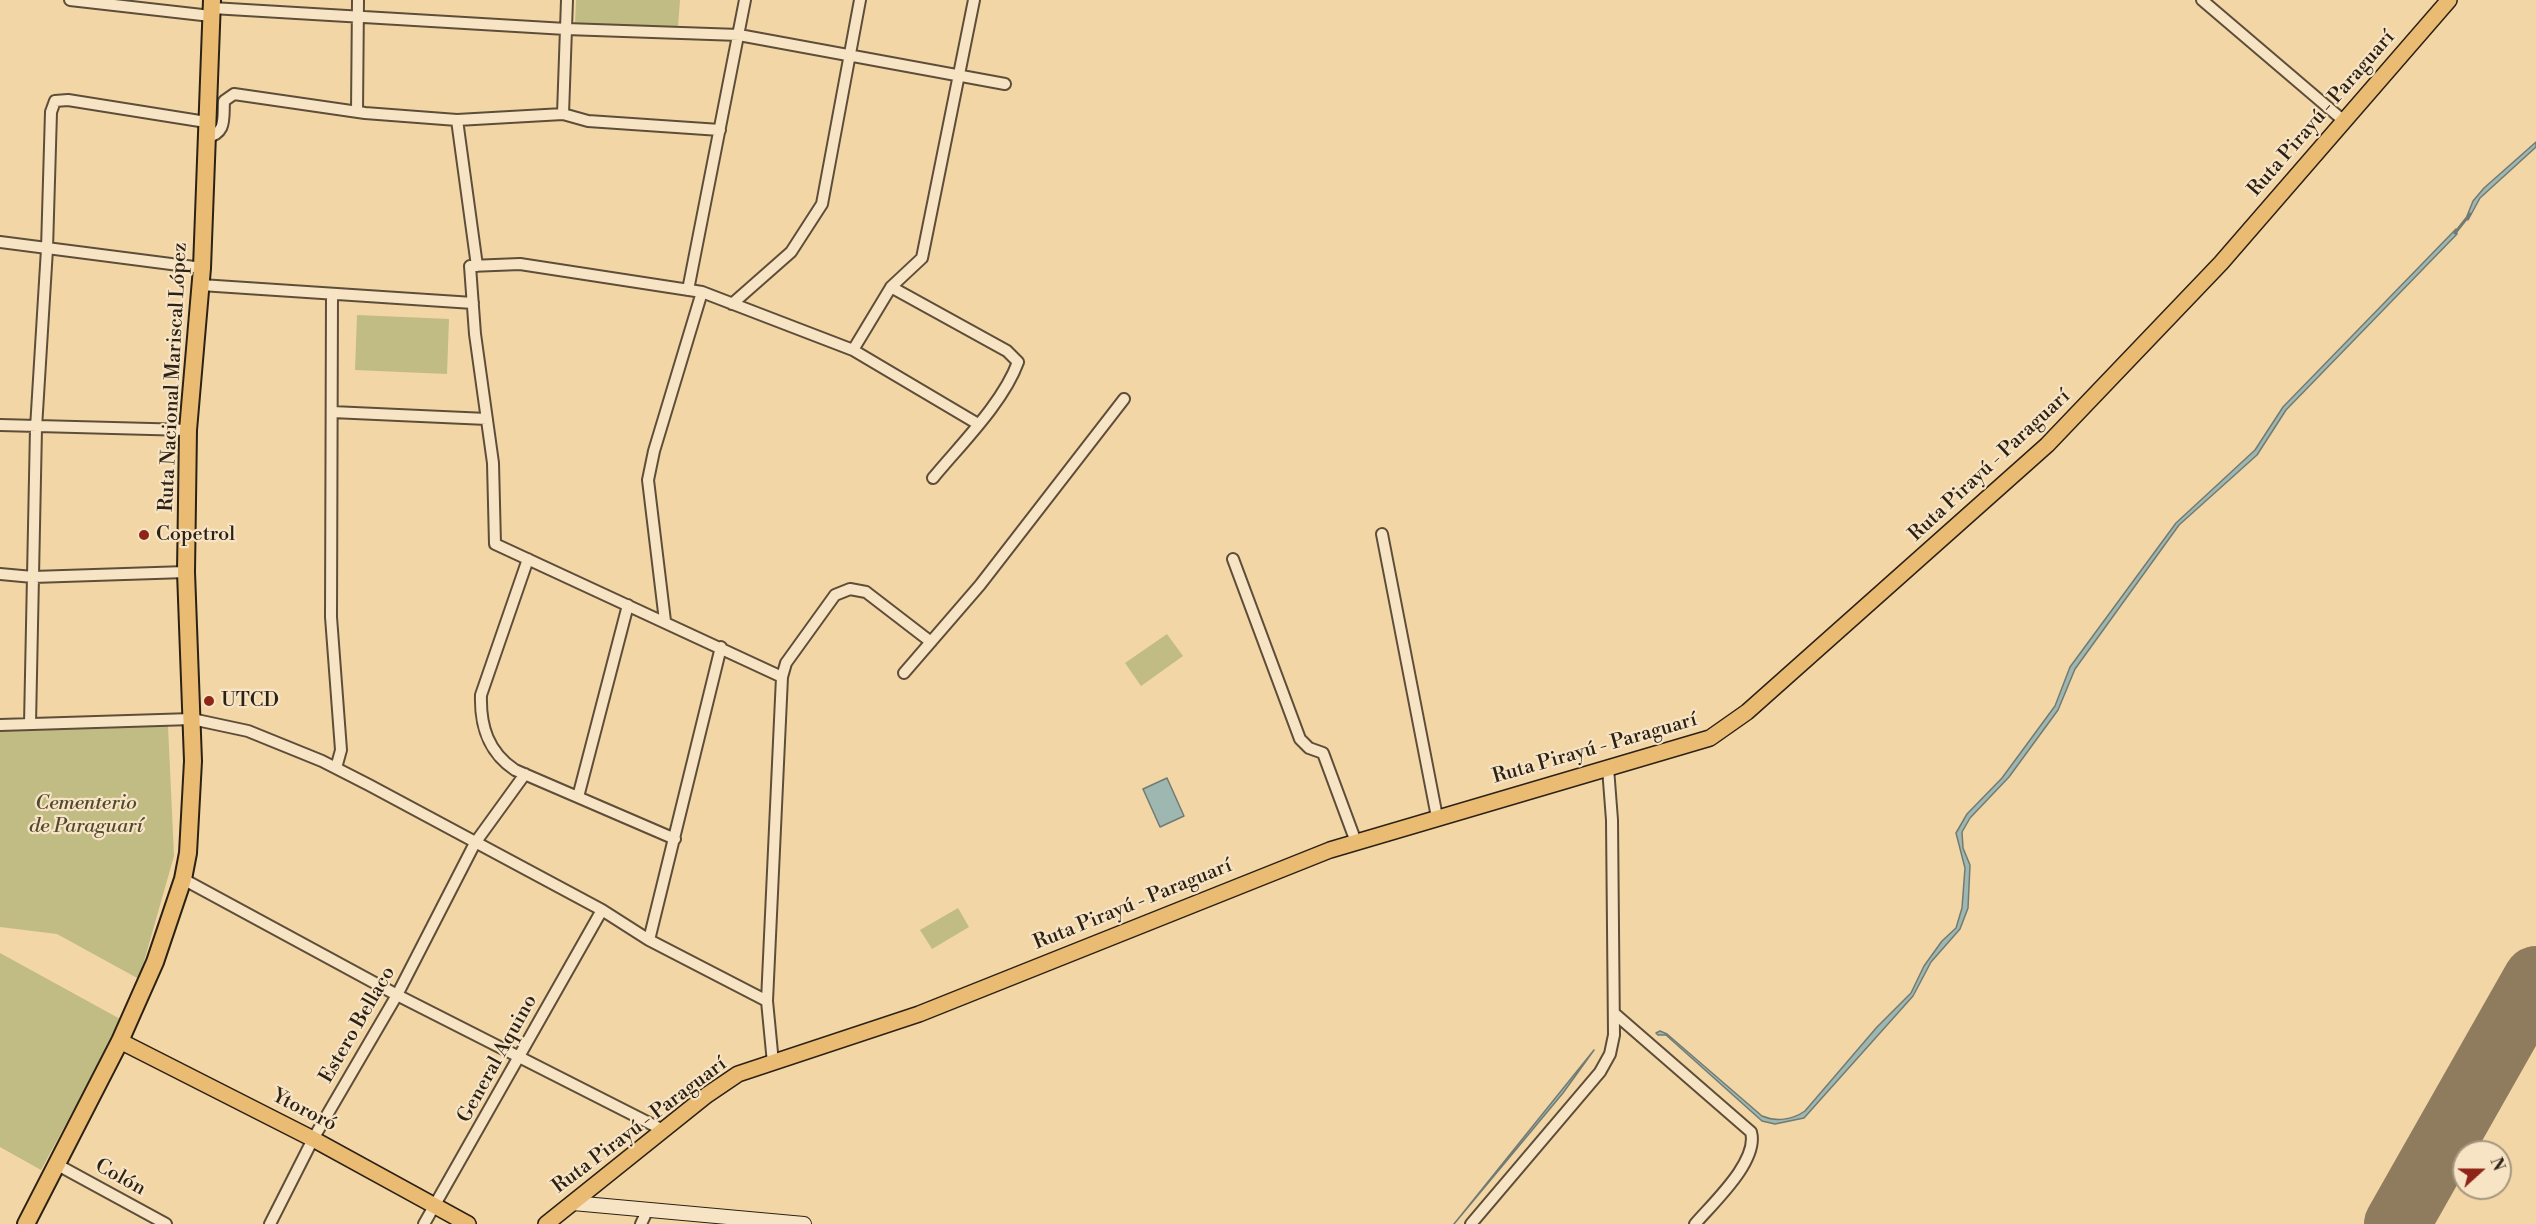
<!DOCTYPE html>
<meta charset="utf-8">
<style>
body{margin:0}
#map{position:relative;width:2536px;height:1224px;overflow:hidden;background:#f2d6a6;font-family:"Libre Bodoni",serif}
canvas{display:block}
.north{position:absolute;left:2452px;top:1140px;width:60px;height:60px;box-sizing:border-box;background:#f7e4c5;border:2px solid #a6967f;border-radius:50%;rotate:69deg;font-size:16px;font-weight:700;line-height:24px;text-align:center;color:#2c2115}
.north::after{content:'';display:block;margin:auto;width:21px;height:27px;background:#8f2418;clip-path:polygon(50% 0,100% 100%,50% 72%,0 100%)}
</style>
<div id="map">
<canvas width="2536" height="1224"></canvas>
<div class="north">N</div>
</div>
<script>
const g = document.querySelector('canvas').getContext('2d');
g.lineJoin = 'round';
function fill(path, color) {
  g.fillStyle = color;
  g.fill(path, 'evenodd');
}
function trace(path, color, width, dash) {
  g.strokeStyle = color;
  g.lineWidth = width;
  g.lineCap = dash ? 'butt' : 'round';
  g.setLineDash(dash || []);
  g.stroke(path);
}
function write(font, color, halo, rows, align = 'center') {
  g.font = font + ' "Libre Bodoni",serif';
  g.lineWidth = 4.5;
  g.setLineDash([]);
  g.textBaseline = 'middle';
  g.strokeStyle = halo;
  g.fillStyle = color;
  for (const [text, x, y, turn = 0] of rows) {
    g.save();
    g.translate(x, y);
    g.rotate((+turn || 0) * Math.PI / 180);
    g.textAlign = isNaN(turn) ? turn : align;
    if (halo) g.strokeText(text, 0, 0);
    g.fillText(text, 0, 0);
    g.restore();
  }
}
fill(new Path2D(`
 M576,0H680L678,27L575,24Z
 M357,315L449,319L447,374L355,370Z
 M1167,634L1183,656L1141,686L1125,663Z
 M168,726L174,856L139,979L57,934L0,927V728Z
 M958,908L969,927L932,949L920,930Z
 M0,953L122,1020L41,1170L0,1147Z`), '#c0bc83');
const water = new Path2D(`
 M2536,142V147L2480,198L2468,220L2467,216L2473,201L2484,188Z
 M2456,229L2457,234L2286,410L2257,455L2179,525L2075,669L2058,710L2009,777L1970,818L1962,832L1963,848L1970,865L1968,908L1960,929L1931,962L1913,996L1804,1118L1775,1124L1762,1121L1666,1035H1658L1656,1033L1660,1031L1667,1034L1762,1116C1776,1122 1792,1120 1805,1111L1877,1027L1911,993L1924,966L1942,941L1956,928L1962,908L1965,868L1956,833L1967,814L2002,778L2055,706L2070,667L2176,523L2255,450L2283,407Z
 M1167,778L1184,816L1160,827L1143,789Z
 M1594,1050L1563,1093L1454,1224Z`);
fill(water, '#9fb7b1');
trace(water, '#717b73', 1.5);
trace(new Path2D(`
 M2455,233L2470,214`), '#717b73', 3);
trace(new Path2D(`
 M2397,1224L2536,979`), '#8f7c5e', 66);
const minor = new Path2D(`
 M70,0L211,16
 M2202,0L2344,121
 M212,8L566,29L739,35L1005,84
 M357,112L358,0
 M563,114L567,0
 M457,120L477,266
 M205,138C227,134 223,119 224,101L234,94L365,113L457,120L563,114L588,121L720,130
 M0,242L202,268
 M201,285L473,303
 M891,287L1007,351L1018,362C1003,403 961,444 933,478
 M688,290L745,0
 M332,294L331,617L341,750L336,768
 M732,304L791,252L822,204L860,0
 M853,350L891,287L922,258L974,0
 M332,412L487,419
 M0,425L188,430
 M1382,534L1437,817
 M528,559L481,695C480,726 488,752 515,770L675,839
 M1233,559L1300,739L1309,748L1323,753L1356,842
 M0,574L33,577L186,572
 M665,621L648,480L654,451L702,292
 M904,673L980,585L1124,399
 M782,677L495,544L493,463L475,334L470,266L520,264L702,292L853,350L978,424
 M30,724L36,428L47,249L51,112L55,101L68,100L206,122
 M0,725L192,719L248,731L322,761L369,785L602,910L649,940L767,1001
 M578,797L628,605
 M183,879L397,995L663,1130
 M649,940L721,647
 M1614,1013L1751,1132C1759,1161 1713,1203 1695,1224
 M773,1063L767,1001L782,677L786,663L835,595L850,589L866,592L931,642
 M56,1164L166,1224
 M270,1224L313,1139L397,995L475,843L525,774
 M424,1224L602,910
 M641,1224L648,1209
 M1471,1224L1600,1072L1610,1054L1614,1035L1612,820L1608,768`);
const secondary = new Path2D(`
 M573,1203L804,1224`);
const primary = new Path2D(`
 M120,1041L313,1139L468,1224
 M546,1224L707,1095L738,1074L919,1014L1330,850L1710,738L1747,712L2047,445L2221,263L2449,0`);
const trunk = new Path2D(`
 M26,1224L120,1041L155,962L183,879L188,853L193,761L186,572L188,430L202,268L212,0`);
trace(minor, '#5e4e39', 14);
trace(secondary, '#2c2115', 16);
trace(primary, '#2c2115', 18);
trace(trunk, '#2c2115', 20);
trace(minor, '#f7e4c5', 10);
trace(secondary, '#f7e4c5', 14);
trace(primary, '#e9bb73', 15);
trace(trunk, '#e9bb73', 16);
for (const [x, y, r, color] of [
 [144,535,6,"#8f2418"],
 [209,701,6,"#8f2418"]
]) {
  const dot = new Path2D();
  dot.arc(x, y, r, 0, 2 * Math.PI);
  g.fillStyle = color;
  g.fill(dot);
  trace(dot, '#f7e4c5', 2);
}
write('20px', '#2c2115', '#f7e4c5', [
 ["Ruta Pirayú - Paraguarí",2322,114,-49],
 ["Ruta Nacional Mariscal López",174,377,-87],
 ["Ruta Pirayú - Paraguarí",1990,466,-43],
 ["Ruta Pirayú - Paraguarí",1595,749,-16],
 ["Ruta Pirayú - Paraguarí",1133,905,-22],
 ["Estero Bellaco",358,1025,-60],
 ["General Aquino",498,1059,-61],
 ["Ytororó",304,1111,27],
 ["Ruta Pirayú - Paraguarí",640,1126,-37],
 ["Colón",120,1178,29]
]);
write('20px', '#2c2115', '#f7e4c5', [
 ["Copetrol",156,535],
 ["UTCD",221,701]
], 'left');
write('italic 20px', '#514830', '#f7e4c5', [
 ["Cementerio",86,804],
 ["de Paraguarí",86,827]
]);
</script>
